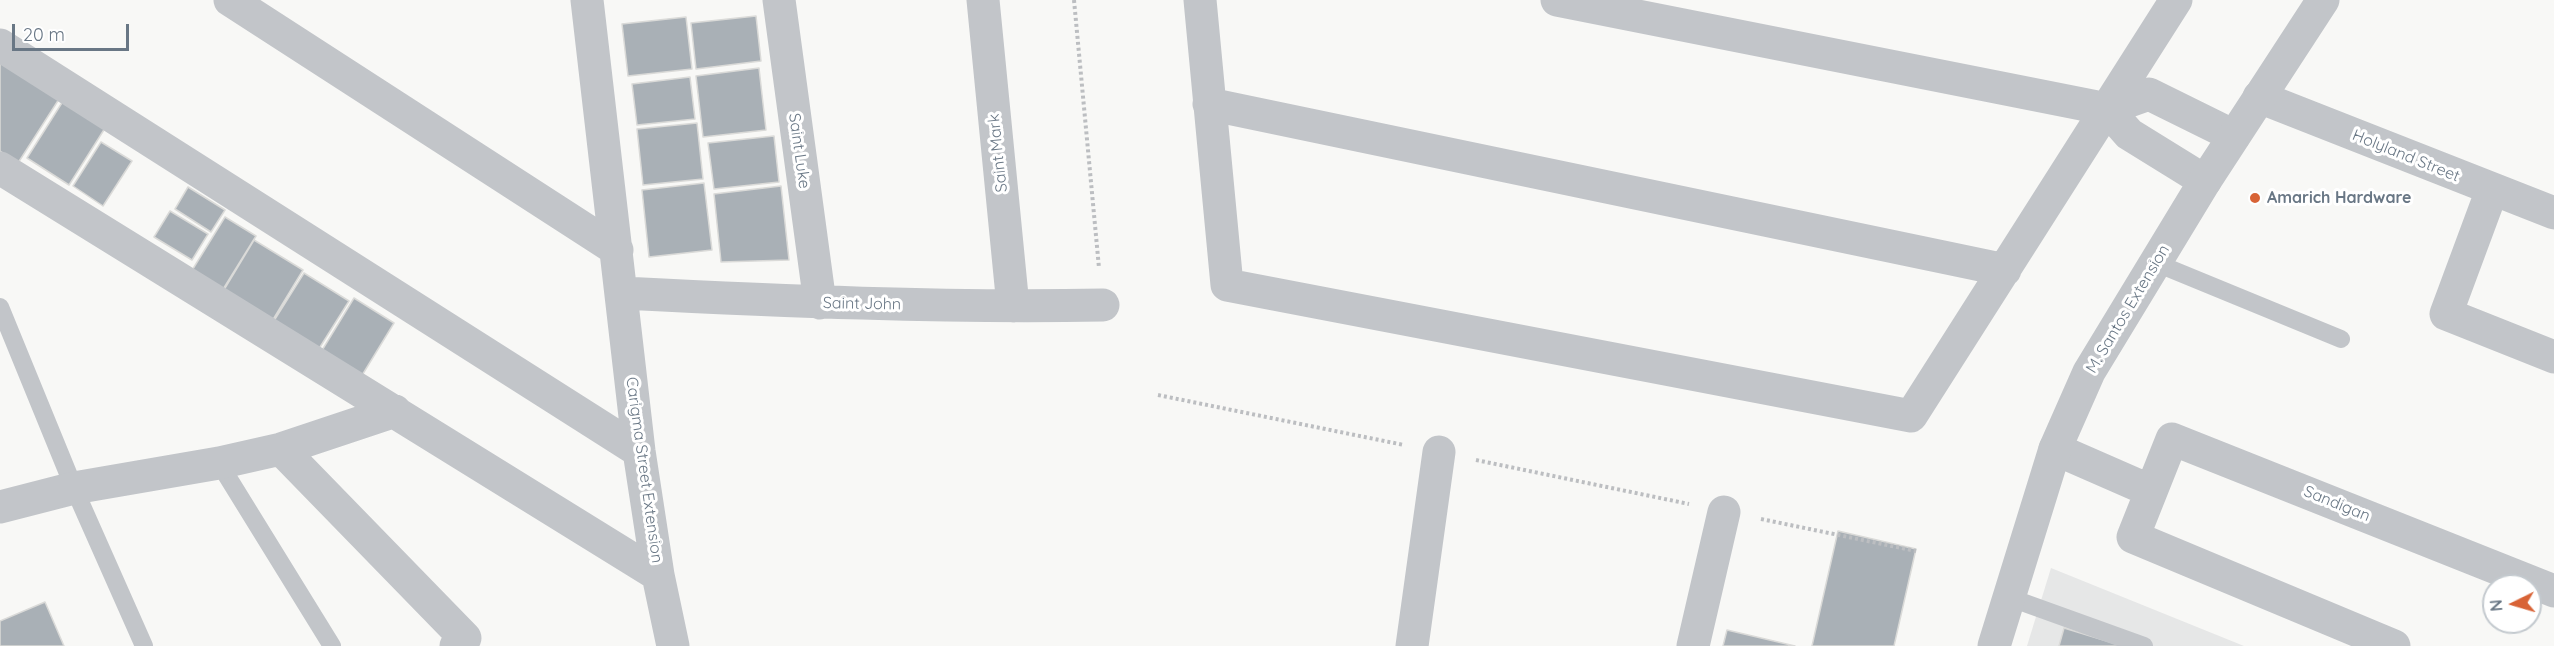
<!DOCTYPE html>
<style>
body{margin:0}
#map{position:relative;width:2554px;height:646px;overflow:hidden;background:#f8f8f6;font-family:Quicksand,sans-serif}
canvas{display:block}
.north{position:absolute;left:2482px;top:574px;width:60px;height:60px;box-sizing:border-box;background:#fff;border:2px solid #c3c9ce;border-radius:50%;rotate:265deg;font-size:16px;font-weight:700;line-height:24px;text-align:center;color:#697785}
.north::after{content:'';display:block;margin:auto;width:21px;height:27px;background:#d86336;clip-path:polygon(50% 0,100% 100%,50% 72%,0 100%)}
.scale{position:absolute;left:12px;top:24px;width:117px;height:27px;box-sizing:border-box;border:3px solid #697785;border-top:0;padding-left:8px;font-size:18px;line-height:21px;white-space:nowrap;color:#697785;-webkit-text-stroke:4px #fff;paint-order:stroke}
</style>
<div id="map">
<canvas width="2554" height="646"></canvas>
<div class="north">N</div>
<div class="scale">20 m</div>
</div>
<script>
const g = document.querySelector('canvas').getContext('2d');
g.lineJoin = 'round';
function fill(path, color) {
  g.fillStyle = color;
  g.fill(path, 'evenodd');
}
function trace(path, color, width, dash) {
  g.strokeStyle = color;
  g.lineWidth = width;
  g.lineCap = dash ? 'butt' : 'round';
  g.setLineDash(dash || []);
  g.stroke(path);
}
function write(font, color, halo, rows, align = 'center') {
  g.font = font + ' Quicksand,sans-serif';
  g.lineWidth = 6;
  g.setLineDash([]);
  g.textBaseline = 'middle';
  g.strokeStyle = halo;
  g.fillStyle = color;
  for (const [text, x, y, turn = 0] of rows) {
    g.save();
    g.translate(x, y);
    g.rotate((+turn || 0) * Math.PI / 180);
    g.textAlign = isNaN(turn) ? turn : align;
    if (halo) g.strokeText(text, 0, 0);
    g.fillText(text, 0, 0);
    g.restore();
  }
}
fill(new Path2D(`
 M2051,568L2244,646H2027Z`), '#e6e7e7');
const building = new Path2D(`
 M756,16L761,61L696,69L691,23Z
 M686,17L692,69L628,76L622,24Z
 M0,57L61,96L18,163L0,151Z
 M759,68L766,130L703,137L696,76Z
 M690,77L695,119L637,125L632,84Z
 M65,98L107,125L69,185L27,158Z
 M697,123L703,179L643,185L637,129Z
 M774,136L779,182L714,189L708,143Z
 M101,142L132,161L103,206L73,186Z
 M704,183L712,250L649,257L642,190Z
 M781,186L789,260L721,262L714,194Z
 M188,187L225,210L211,232L175,209Z
 M170,211L208,234L192,260L154,237Z
 M225,217L256,236L222,291L191,272Z
 M254,240L303,270L271,323L222,293Z
 M304,273L349,301L315,355L270,327Z
 M354,298L394,323L361,377L321,352Z
 M1838,531L1916,549L1894,646H1812Z
 M45,602L64,646H0V621Z
 M2064,628L2123,646H2059Z
 M1727,630L1795,646H1723Z`);
fill(building, '#a9b0b6');
trace(building, '#dadad8', 1.5);
trace(new Path2D(`
 M1074,0L1099,268
 M1158,395L1404,445
 M1476,460L1689,504
 M1761,519L1916,551`), '#bcbec1', 4, [3, 3]);
trace(new Path2D(`
 M2156,263L2341,339
 M0,307L74,488L144,646
 M219,463L332,646
 M2008,597L2144,646`), '#c2c5c9', 18);
trace(new Path2D(`
 M230,0L617,250
 M587,0L639,451L658,575L673,646
 M779,0L820,303
 M983,0L1013,306
 M1200,0L1227,285L1911,416L2176,0
 M1557,0L2107,109L2149,94L2234,136
 M0,45L639,451
 M2259,97L2554,213
 M1209,104L2005,270
 M2107,109L2129,134L2205,181
 M0,168L658,575
 M2492,190L2446,314L2554,357
 M622,293C782,301 942,308 1103,305
 M281,449L465,638L456,646
 M2055,449L2151,491
 M0,507L74,488L219,463L281,449L395,411
 M1412,646L1439,452
 M1693,646L1724,512
 M2394,646L2133,537L2172,439L2554,591`), '#c2c5c9', 33);
trace(new Path2D(`
 M1994,646L2055,449L2089,372L2205,181L2323,0`), '#c2c5c9', 33);
for (const [x, y, r, color] of [
 [2255,198,6,"#d86336"]
]) {
  const dot = new Path2D();
  dot.arc(x, y, r, 0, 2 * Math.PI);
  g.fillStyle = color;
  g.fill(dot);
  trace(dot, '#fff', 2);
}
write('16px', '#697785', '#fff', [
 ["Saint Luke",799,151,82],
 ["Saint Mark",998,153,-96],
 ["Holyland Street",2406,156,22],
 ["Saint John",862,304,1],
 ["M. Santos Extension",2128,309,-59],
 ["Carigma Street Extension",644,470,82],
 ["Sandigan",2337,504,22]
]);
write('bold 16px', '#697785', '#fff', [
 ["Amarich Hardware",2267,198]
], 'left');
</script>
